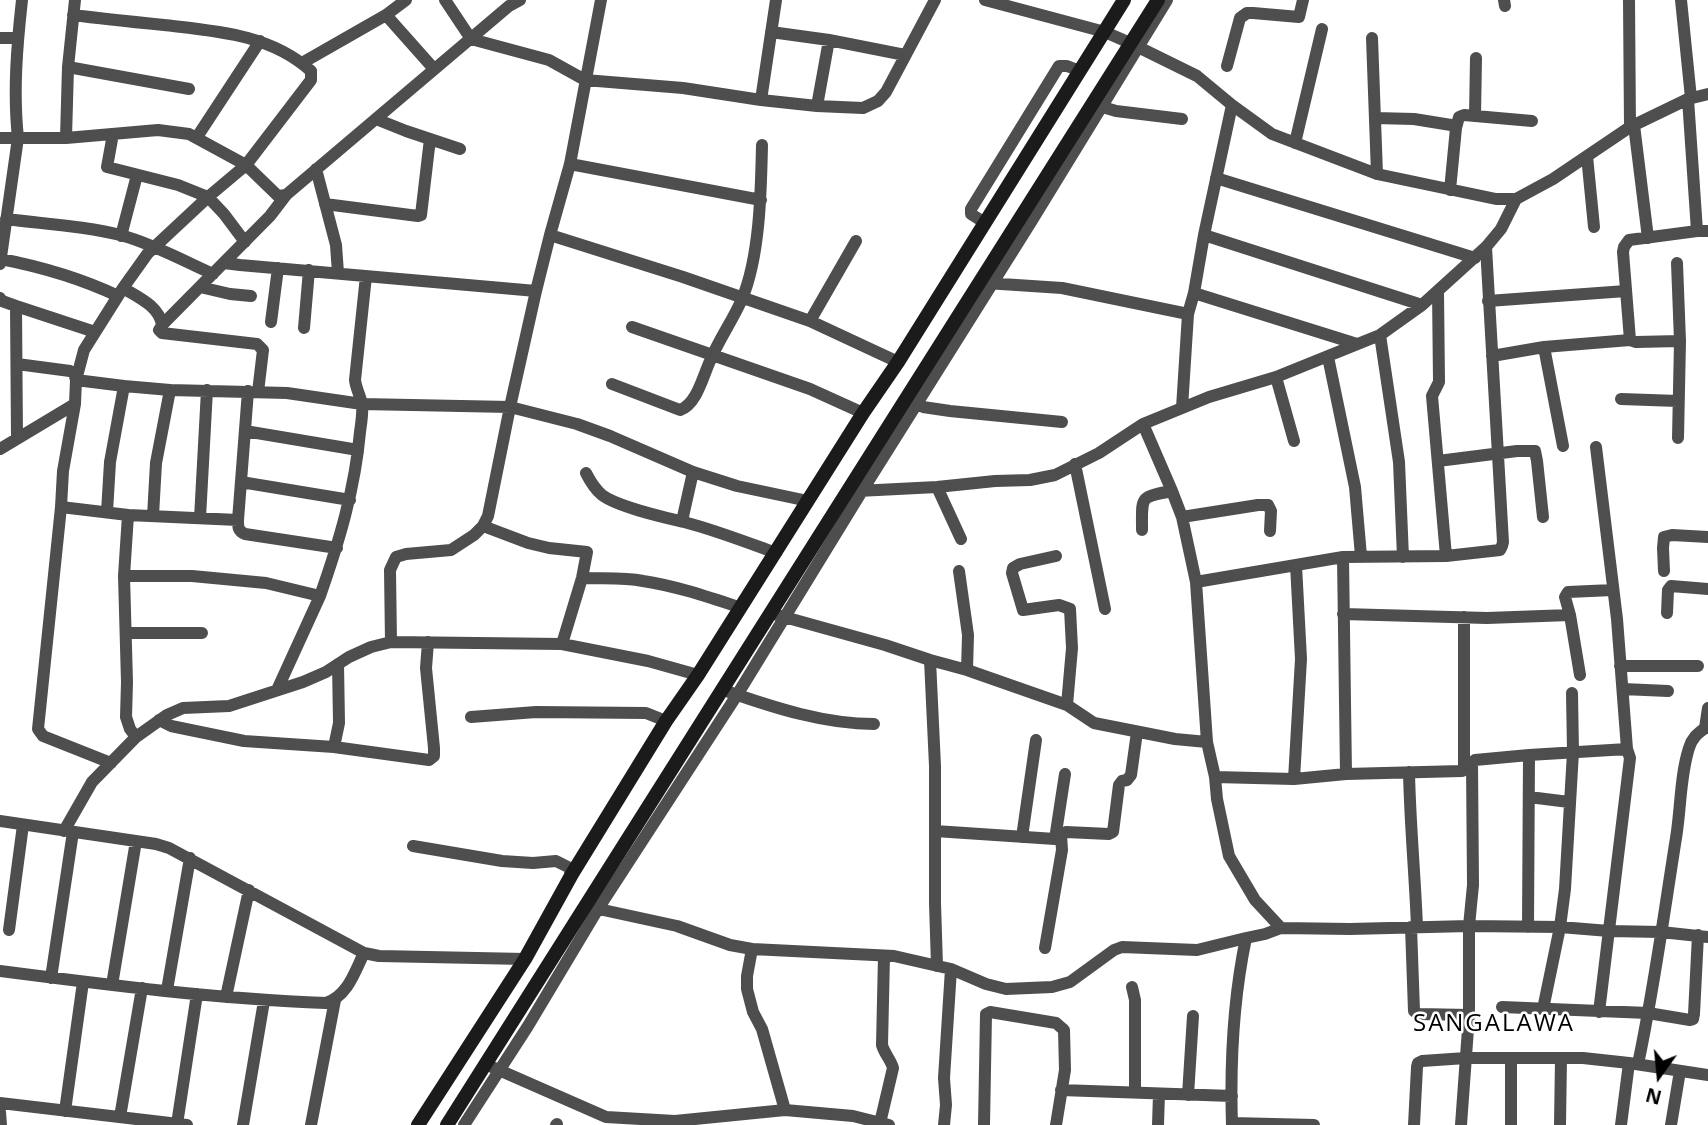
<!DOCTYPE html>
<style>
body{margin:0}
#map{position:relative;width:1708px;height:1125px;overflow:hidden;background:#fff;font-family:"Open Sans",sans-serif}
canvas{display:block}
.north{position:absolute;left:1624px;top:1041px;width:70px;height:70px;-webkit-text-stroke:5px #fff;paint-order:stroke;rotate:195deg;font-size:19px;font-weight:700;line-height:28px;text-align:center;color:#000}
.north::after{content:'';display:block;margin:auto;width:24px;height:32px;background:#000;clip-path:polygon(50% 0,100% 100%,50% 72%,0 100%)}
</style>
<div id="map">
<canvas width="1708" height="1125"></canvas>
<div class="north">N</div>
</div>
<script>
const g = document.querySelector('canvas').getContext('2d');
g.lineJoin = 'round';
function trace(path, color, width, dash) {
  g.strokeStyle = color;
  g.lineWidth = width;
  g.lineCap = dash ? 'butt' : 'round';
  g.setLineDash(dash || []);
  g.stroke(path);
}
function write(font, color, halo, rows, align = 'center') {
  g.font = font + ' "Open Sans",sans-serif';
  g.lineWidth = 5;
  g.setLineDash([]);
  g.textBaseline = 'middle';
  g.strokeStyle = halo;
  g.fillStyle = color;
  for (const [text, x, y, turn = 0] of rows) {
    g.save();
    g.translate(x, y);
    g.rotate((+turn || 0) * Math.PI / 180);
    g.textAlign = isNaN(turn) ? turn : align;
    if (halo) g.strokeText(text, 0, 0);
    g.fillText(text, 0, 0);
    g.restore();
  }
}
trace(new Path2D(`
 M445,0L471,39L549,60L585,80L683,88L761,100L817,106L863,108L878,101L886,92L935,0
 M985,0L1105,32L1130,43L1197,76L1232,105L1272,134L1377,174L1496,199H1516L1553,179L1630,127L1688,99L1708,94
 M1504,0L1505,6
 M1629,0L1630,127
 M1681,0L1691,98
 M386,15L434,69
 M771,32L829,40L905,55
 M0,38H18
 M1372,38L1377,174
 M302,63L386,15L406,0
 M1227,66L1240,18L1247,13H1253L1299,17L1303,0
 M68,67L189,89
 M1688,99L1697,231H1708
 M761,100L776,0
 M1096,105L1116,111L1182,119
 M817,106L829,40
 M1475,116L1476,58
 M1375,118L1414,119L1451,125L1456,128L1450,190
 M376,119L406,131L460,149
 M1634,125L1648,238
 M1456,128L1459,117L1464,115L1532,121
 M113,134L107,167L178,185L208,197L224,214L245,242
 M197,137L260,41
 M0,138H66L158,130L189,134L246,165L311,80V71C270,34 216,31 164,25C134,22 104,19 73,15
 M66,138L68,67L75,0
 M1295,143L1322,29
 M1587,156L1594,227
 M570,164L761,200
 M316,169L336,245L338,273
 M1216,178L1475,258
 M325,204L418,216L421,215L430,139
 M6,219C45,224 86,226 124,236C155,245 184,261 213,274
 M985,223L971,214V209L1059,66H1067L1080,71
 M550,235L683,277L810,321L898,362
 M1204,235L1422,305
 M121,236L137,175
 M1,259C42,267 80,278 118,296
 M224,263L240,265L536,291
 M1677,263L1680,341
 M0,264L18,138C13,92 17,45 22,0
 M986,283L1062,288L1188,314L1182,408
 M200,287L230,294L251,296
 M123,288C138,297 159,306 162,325L159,330L162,333L257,344L263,350L258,392
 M1438,291L1439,382L1432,396L1446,556
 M1194,293L1357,344
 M0,298L2,301L16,306L95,332
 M1488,301L1626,291
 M16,306L17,439
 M1188,314L1194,293L1204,235L1232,105
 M810,321L856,241
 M271,322L278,268
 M162,325L270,216L286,195
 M632,327L810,389L863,413
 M304,328L309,270
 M1380,335L1399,462L1403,557
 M1544,347L1563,446
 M1492,356L1544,347L1630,340
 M1328,357L1355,487L1361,556
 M17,364L70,371L74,373L76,380
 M1276,377L1294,441
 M76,380L84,350L123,288L148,253L208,197L246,165L278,196L286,195L509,6L520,0
 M612,384L680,410C697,404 703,376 710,361C719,339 733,320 742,299C760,256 761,191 762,145
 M1621,399L1678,401
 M911,401L923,407L950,411L1062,422
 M75,404L63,471L61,507L38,729L43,736L111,763
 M1143,424L1172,491L1182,517L1196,582L1207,742L1215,777L1217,799L1229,856L1255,900L1281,928
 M245,431L358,450
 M1678,438L1680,341L1636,342L1630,340L1623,252L1624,247L1629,240L1697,231
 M1596,447L1617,619L1627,749L1630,758L1599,1012
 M0,449L75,404L76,380L124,386L170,390L287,393L362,404L510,407L577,424L610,436L693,472L737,486L808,501
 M1438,461L1517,451H1535L1537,461L1543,517
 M1075,464L1105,609
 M586,473C590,481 595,489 602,495C618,507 663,517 684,522C715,530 746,542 776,553
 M241,482L350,500
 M937,487L961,539
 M858,491L937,487L995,481L1030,480L1055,475L1099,453L1143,424L1209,397L1276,377L1380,335L1422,305L1486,247L1501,229L1516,199
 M61,507L128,515L124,576L127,682L126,717L130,729L136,737
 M107,512L110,462L124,386
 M128,515L238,520L248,391
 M153,516L156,463L170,390
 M1182,517L1258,505H1268L1271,511L1270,531
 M200,518L207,390
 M238,520C238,527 238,531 245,534L337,548
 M682,521L693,472
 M483,526L528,543L549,548L587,552L582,578L562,644
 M1142,530C1142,496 1139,497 1172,491
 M1056,556L1020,564L1013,568L1012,573L1023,610L1059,605L1070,609L1072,648L1067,705
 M1343,557L1346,774
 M959,571L968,635L967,670
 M1664,571L1663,548L1664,537L1672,535L1708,537
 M124,576H192L266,583L320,596C339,542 355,489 360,432C361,424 363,414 362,405C361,397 356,389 355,380L366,276
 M582,578C603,579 623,577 643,581C676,586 708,597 739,607
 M1196,582L1343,557L1446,556L1500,550L1502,546L1503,542L1486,247
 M1667,613L1668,590L1671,586L1708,589
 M1343,614L1487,618L1570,615
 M777,615L885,645L930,660L967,670L1067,705L1094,723L1175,739L1207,742
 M126,633H202
 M391,642L390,570L396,557L406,554L451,550L474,535L483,526L488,516L510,407L536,291L550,235L570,164L601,0
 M930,660L935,766V903L937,966
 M1620,666H1698
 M1580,675L1570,615L1565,597L1568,592L1613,590
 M1623,689L1668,691
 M277,690L320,596
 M729,692C775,708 825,724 874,724
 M471,717L536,712L646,713L666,721
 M159,720L171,726L244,741L334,747L429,760L434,756V748L426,668L428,642
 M1705,728L1708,708
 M334,747L339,723L338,664
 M1409,772C1410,824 1415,875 1417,927
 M1215,777L1294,779L1346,774L1462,771L1464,766V617
 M1294,779L1301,659L1296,565
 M1529,797L1569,802
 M0,821L156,844L169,848L364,953L379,956L525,959
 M64,831L92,782L136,737L167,715L183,708L229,706L303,682L326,672L349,657L371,647L391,642L562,644L648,661L698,675
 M935,831L1055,839L1066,832L1109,834L1113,832L1119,785L1122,781L1127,780L1131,775L1137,732
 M1022,837L1036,740
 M1055,839L1065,774
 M413,846L502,861L533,863L556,861L568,867L572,874
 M594,908L677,926L730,945L752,949L894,956L951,969L986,984L1006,989L1052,987L1070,982L1114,950L1122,947L1197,950L1246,938
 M1411,927L1414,1011L1418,1014L1469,1015
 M1528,927L1529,755
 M9,930L23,825
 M1045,948L1062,850L1061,835
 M752,949L747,976V989L753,1012L762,1029L785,1110
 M0,971C108,985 217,999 326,1003C348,996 355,971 364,953
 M51,978L73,832
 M112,985L136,841
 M1132,987L1135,1000V1093
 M167,990L190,858
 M226,997L249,890
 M1502,1007L1648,1013L1690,1020L1693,1019L1694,1014L1698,935
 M1543,1009L1560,927L1565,889L1573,752L1572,693
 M1638,1064C1654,989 1664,913 1676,838C1681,808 1680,776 1689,748C1692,738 1697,734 1705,728H1708
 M492,1067L606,1117L675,1121L785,1110L853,1116L889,1125
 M1061,1090L1232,1096
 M1188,1095L1193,1016
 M0,1103L187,1125
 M65,1111L83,982
 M0,1112L1,1125
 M120,1117L142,988
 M880,1123L893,1068C891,1060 884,1053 882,1045L884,956
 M1232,1123L1314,1125
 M177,1124L197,994
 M243,1125L264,1001
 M311,1125L335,1000
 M464,1125L528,1026L598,909L737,695L862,491L1031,222L1167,0
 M556,1125L557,1124
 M944,1125L946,1105L944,1078L951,969
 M984,1125L986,1014L990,1012L1056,1023L1064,1030L1065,1070L1056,1125
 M1158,1125L1159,1094
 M1232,1125C1230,1063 1233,1000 1246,938L1265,934L1281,928L1350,929L1469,926L1560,927L1609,931L1661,932L1708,937
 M1414,1125L1417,1067L1418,1063L1422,1061L1466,1058H1583L1629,1063L1708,1075
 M1461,1125L1469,1015V926L1473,885L1472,763L1475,760L1529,755L1627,749
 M1511,1125V1059
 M1560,1125L1561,1058
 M1621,1125L1629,1063
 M1671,1125L1680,1071`), '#4e4e4e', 12);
trace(new Path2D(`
 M418,1125L525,959L572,874L666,721L698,675L863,413L898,362L1124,0
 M447,1125L1158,0`), '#1b1b1b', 14);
g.letterSpacing = '2px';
write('24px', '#000', '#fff', [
 ["SANGALAWA",1494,1024]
]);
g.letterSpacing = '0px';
</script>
